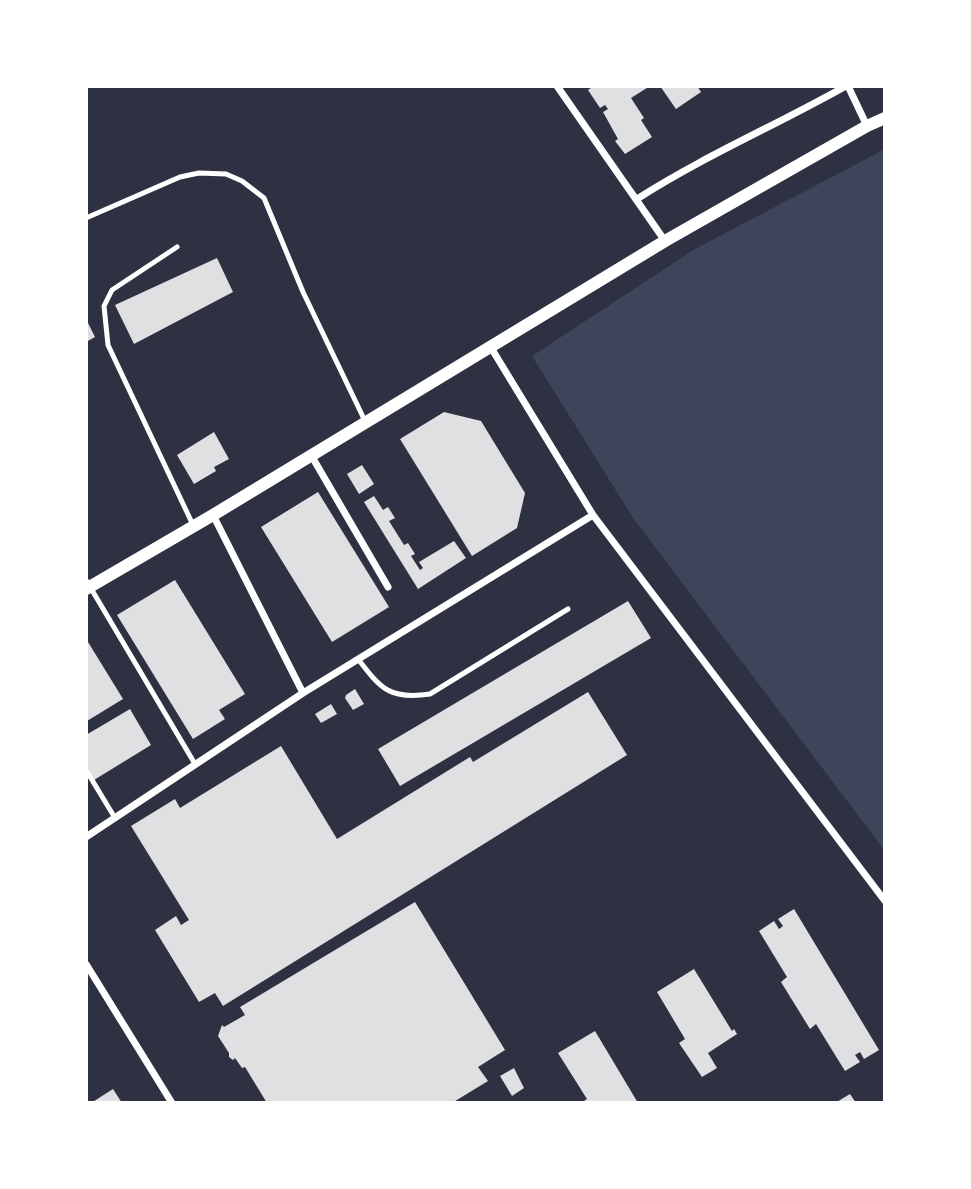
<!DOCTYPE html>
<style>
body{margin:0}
#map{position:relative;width:971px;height:1189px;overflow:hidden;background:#2d3142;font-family:"Varela Round",sans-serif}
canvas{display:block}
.frame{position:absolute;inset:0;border:88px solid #fff;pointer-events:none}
</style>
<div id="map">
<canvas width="971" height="1189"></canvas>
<div class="frame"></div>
</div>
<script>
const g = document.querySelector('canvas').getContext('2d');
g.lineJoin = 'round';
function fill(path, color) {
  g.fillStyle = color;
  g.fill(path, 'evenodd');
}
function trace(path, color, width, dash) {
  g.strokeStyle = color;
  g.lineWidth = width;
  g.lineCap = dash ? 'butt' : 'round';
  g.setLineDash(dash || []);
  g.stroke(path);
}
fill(new Path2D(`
 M885,149V851L633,518L532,356L695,249Z`), '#3c4559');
fill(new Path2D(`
 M594,86H650L631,98L644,118L641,120L652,137L625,154L615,141L618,139L603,112L608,109L605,105L600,108L588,90Z
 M660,86H697L701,92L676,109Z
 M217,258L233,292L134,344L115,305Z
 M86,319L95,337L86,342Z
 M444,412L481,421L525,493L517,528L472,556L400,439Z
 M214,432L229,459L214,467L216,471L194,484L177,455Z
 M362,465L374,484L359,494L347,474Z
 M318,492L389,607L332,642L261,527Z
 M374,496L383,510L388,507L395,518L389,521L404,545L408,543L415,554L411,556L420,570L423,568L419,562L454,541L466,558L418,589L364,502Z
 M175,580L245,694L219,710L225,719L193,739L117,615Z
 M628,601L651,638L400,786L378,749Z
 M88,642L123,699L87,721L86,643Z
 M355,689L364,704L353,710L345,698L346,695Z
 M588,692L627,755L223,1006L215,993L199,1002L155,930L176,916L181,925L189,920L131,826L175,799L180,808L281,746L337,839L470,757L473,762Z
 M331,704L337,714L321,723L315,714Z
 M130,709L151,745L94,780L86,766V735Z
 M415,902L505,1050L478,1067L488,1081L452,1103H267L245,1067L242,1068L235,1058L233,1060L229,1057V1053L218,1036L222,1025L224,1027L245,1015L240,1007Z
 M794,909L879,1050L864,1059L860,1052L855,1055L860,1062L845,1071L816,1024L810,1029L781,982L787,977L759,931L774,921L779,929L783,926L778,919Z
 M694,969L732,1031L734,1029L737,1034L708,1053L717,1068L702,1077L679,1043L685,1039L657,992Z
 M595,1031L638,1103H581L587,1099L558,1053Z
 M514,1068L524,1088L512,1096L500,1076Z
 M113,1089L122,1103H91Z
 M850,1094L856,1103H835Z`), '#e0e0e3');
trace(new Path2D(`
 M86,218L180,177L199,173L226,174L242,181L264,198L303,292L365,421
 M177,247L112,290L104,306L108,345L193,525
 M86,580L195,764
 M358,659C381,689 390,700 430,694L568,609
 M86,770L115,818`), '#fff', 5);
trace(new Path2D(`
 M557,86L665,241
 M848,86L867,126
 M637,199C704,156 777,125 846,86
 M490,346L593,515L885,901
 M311,455L388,587
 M213,515L303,693
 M86,837L303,693L593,515
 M86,964L172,1103`), '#fff', 7);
trace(new Path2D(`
 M86,589L213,515L665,241L867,126L885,118`), '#fff', 12);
</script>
